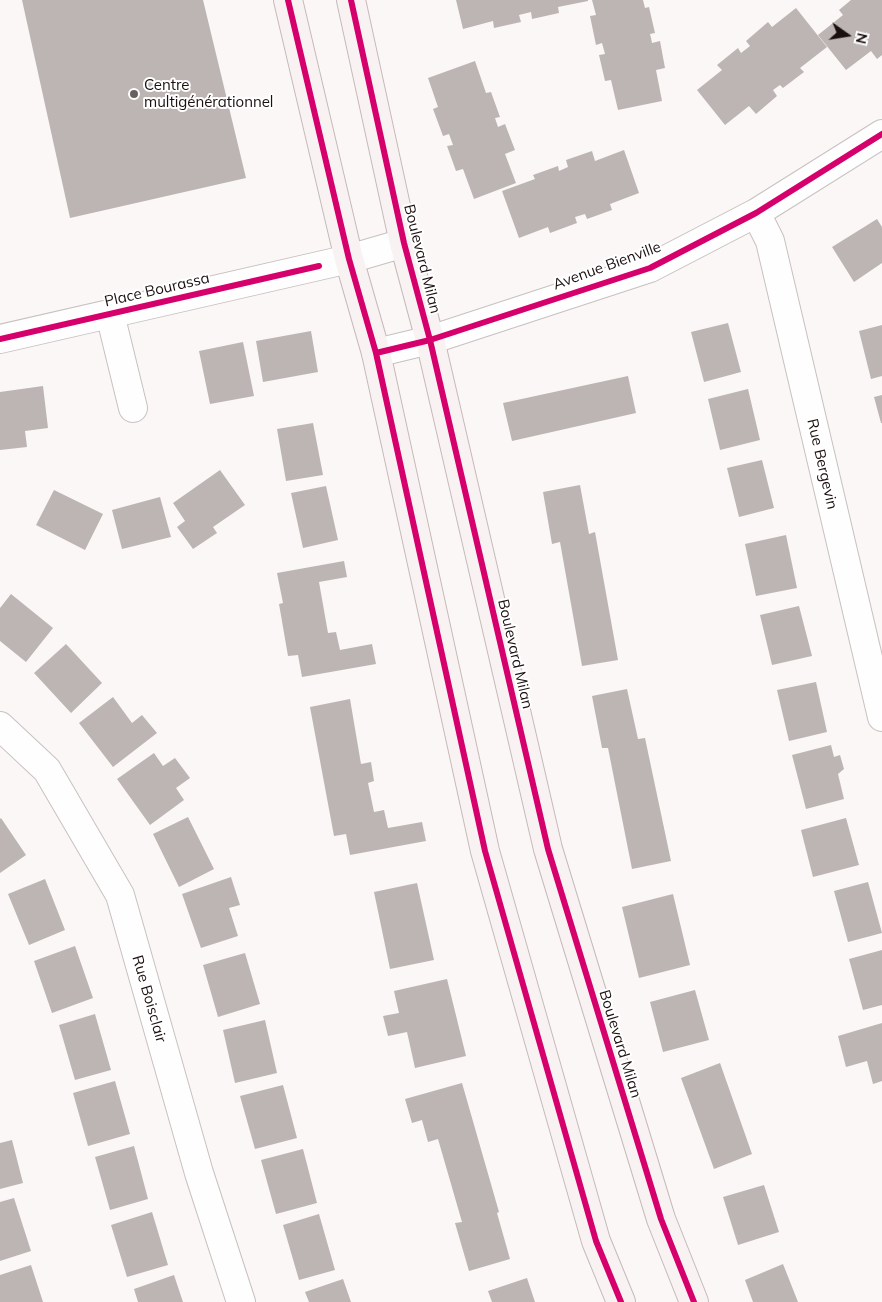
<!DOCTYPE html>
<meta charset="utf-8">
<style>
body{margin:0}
#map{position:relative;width:882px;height:1302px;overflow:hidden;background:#fbf7f7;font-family:Mulish,sans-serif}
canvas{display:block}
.north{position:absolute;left:822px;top:10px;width:50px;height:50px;-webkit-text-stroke:4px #fff;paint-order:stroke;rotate:103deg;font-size:14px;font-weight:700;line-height:20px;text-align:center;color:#1b100f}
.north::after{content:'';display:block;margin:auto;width:18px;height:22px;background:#1b100f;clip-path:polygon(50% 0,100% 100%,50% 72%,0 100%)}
</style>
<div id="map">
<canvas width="882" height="1302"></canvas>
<div class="north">N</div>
</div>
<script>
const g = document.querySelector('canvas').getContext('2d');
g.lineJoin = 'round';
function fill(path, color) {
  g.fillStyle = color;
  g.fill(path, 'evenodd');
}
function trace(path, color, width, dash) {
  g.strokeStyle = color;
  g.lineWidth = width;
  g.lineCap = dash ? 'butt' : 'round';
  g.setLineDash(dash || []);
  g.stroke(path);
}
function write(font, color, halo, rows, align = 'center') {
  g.font = font + ' Mulish,sans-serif';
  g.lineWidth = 4;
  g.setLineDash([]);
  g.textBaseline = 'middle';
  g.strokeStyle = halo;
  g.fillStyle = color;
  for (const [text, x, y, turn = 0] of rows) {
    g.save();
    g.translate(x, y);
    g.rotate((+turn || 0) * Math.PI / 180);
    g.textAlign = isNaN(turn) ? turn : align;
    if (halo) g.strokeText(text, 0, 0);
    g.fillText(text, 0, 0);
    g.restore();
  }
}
fill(new Path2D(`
 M22,0H203L246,178L70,218Z
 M456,0H588V1L558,7L559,13L532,19L531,12L519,15L521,22L494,28L493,21L463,29Z
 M592,0H643L645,8L649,7L655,33L650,34L651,38L652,43L660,41L665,68L656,70L662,101L618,110L611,80L605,81L599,55L605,54L602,43L596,45L590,16L596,15Z
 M851,0H882V55L877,59L871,51L846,70L818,35L843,15L839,10Z
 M796,8L827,47L800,68L804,72L783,88L780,85L773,90L777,96L756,114L749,106L725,125L697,90L722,70L717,65L738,48L741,53L750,46L746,41L768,22L772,27Z
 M475,61L486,93L491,92L500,117L495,118L498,127L505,124L515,150L505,154L516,183L474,199L463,169L456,171L447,146L453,145L449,134L443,136L433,109L438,107L428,78Z
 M624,150L639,193L610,204L612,210L587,219L585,214L575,217L577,223L550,233L548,227L519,238L502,191L535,179L533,175L558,166L559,171L568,167L566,160L592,151L595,161Z
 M877,219L882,227V263L854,282L832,247Z
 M728,323L741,372L704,382L691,332Z
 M882,325V376L871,379L859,331Z
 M311,331L318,372L263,382L256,341Z
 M243,342L254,396L210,404L199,351Z
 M628,376L636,413L512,441L503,403Z
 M43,386L48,428L25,431L27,447L0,450V392Z
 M748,389L760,440L720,450L708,399Z
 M882,395V423H881L874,397Z
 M313,423L323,475L286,481L277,429Z
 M762,460L774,508L739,517L727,468Z
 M220,470L245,505L213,527L217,533L193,549L177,527L185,521L173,503Z
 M580,485L589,534L595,532L618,660L582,666L560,542L552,544L543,492Z
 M326,486L338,540L303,548L291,493Z
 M54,490L103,514L85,550L36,525Z
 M160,497L171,537L122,549L112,510Z
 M786,535L797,588L756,596L745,544Z
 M344,561L347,577L319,582L328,633L336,632L340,650L372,644L376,664L302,677L298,655L288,656L279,604L283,603L277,573Z
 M11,594L53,628L26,662L0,641V608Z
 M799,606L812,656L772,665L760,615Z
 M66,644L102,683L71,713L34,673Z
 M816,682L827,732L789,741L777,690Z
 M627,689L638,739L645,738L671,861L632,869L608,748H602L592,696Z
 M113,697L132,723L142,715L157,733L113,767L79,723Z
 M350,699L361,764L371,762L374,781L368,783L374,812L384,810L388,828L422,822L426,841L350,855L346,834L334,836L310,707Z
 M831,745L834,757L840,755L844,769L838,774L844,799L806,809L792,755Z
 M154,753L163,766L175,758L190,778L176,788L184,800L150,825L117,779Z
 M188,817L214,869L179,887L153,834Z
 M1,818L26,855L0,873V819Z
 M846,818L859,865L813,877L801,830Z
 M231,877L240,905L229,908L238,936L201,948L182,894Z
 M45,879L65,930L29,945L8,894Z
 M868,882L882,933L848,942L834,891Z
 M417,883L434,960L390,969L374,892Z
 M673,894L690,965L639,978L622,907Z
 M75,946L93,998L52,1013L34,961Z
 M882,950V1005L863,1010L849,959Z
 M245,953L260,1004L218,1017L203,965Z
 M447,979L466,1056L415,1068L407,1032L388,1036L383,1016L399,1013L394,991Z
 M695,990L709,1040L663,1052L650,1002Z
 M95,1014L111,1070L75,1080L59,1025Z
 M265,1020L277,1073L235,1083L223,1030Z
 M882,1023V1081L873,1084L867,1061L846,1067L838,1036Z
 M720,1063L752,1154L714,1169L681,1078Z
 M115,1081L130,1134L88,1146L73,1093Z
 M462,1083L499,1212L497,1213L510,1259L469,1271L455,1223L462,1222L438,1139L428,1142L422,1120L412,1123L405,1099Z
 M283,1085L297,1138L255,1149L240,1096Z
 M12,1140L23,1183L0,1189V1143Z
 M134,1146L148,1199L110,1210L95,1157Z
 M303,1149L317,1203L276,1214L261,1160Z
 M764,1185L779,1232L738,1245L723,1197Z
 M14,1198L31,1251L0,1261V1202Z
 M152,1212L168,1265L127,1277L111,1225Z
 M319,1214L335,1270L299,1280L283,1225Z
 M783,1264L798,1302H753L745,1280Z
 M31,1265L43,1302H0V1275Z
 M174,1275L183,1302H138L134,1289Z
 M527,1278L535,1302H492L488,1291Z
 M343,1279L351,1302H309L305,1292Z`), '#bcb5b4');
const minor = new Path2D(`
 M756,213L770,241L882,717
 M110,314L133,408
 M0,339L349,259L404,243
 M376,353L430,340L650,268L756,213L882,134
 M0,726L47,770L120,895L199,1173L241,1302`);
const major = new Path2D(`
 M288,0L349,259L376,353L485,851L596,1241L621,1302
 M351,0L404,243L430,340L548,849L661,1219L694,1302`);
trace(minor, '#c8c1bf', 30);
trace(major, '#c6bab9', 30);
trace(minor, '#fefefe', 28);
trace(major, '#f8f3f2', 28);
trace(new Path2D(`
 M288,0L349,259L376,353L485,851L596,1241L621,1302
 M351,0L404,243L430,340L548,849L661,1219L694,1302
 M0,339L319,266
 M376,353L430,340L650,268L756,213L882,134`), '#d6006c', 6);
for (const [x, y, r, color] of [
 [134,94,5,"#696160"]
]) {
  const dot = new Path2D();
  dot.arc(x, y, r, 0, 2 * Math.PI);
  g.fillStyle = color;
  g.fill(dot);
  trace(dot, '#fff', 2);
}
write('15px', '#1b100f', '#fff', [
 ["Centre",144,85],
 ["multigénérationnel",144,102]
], 'left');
write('15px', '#1b100f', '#fff', [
 ["Boulevard Milan",422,259,76],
 ["Avenue Bienville",607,266,-20],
 ["Place Bourassa",157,290,-13],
 ["Rue Bergevin",822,464,77],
 ["Boulevard Milan",515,654,77],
 ["Rue Boisclair",149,999,74],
 ["Boulevard Milan",620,1044,73]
]);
</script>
